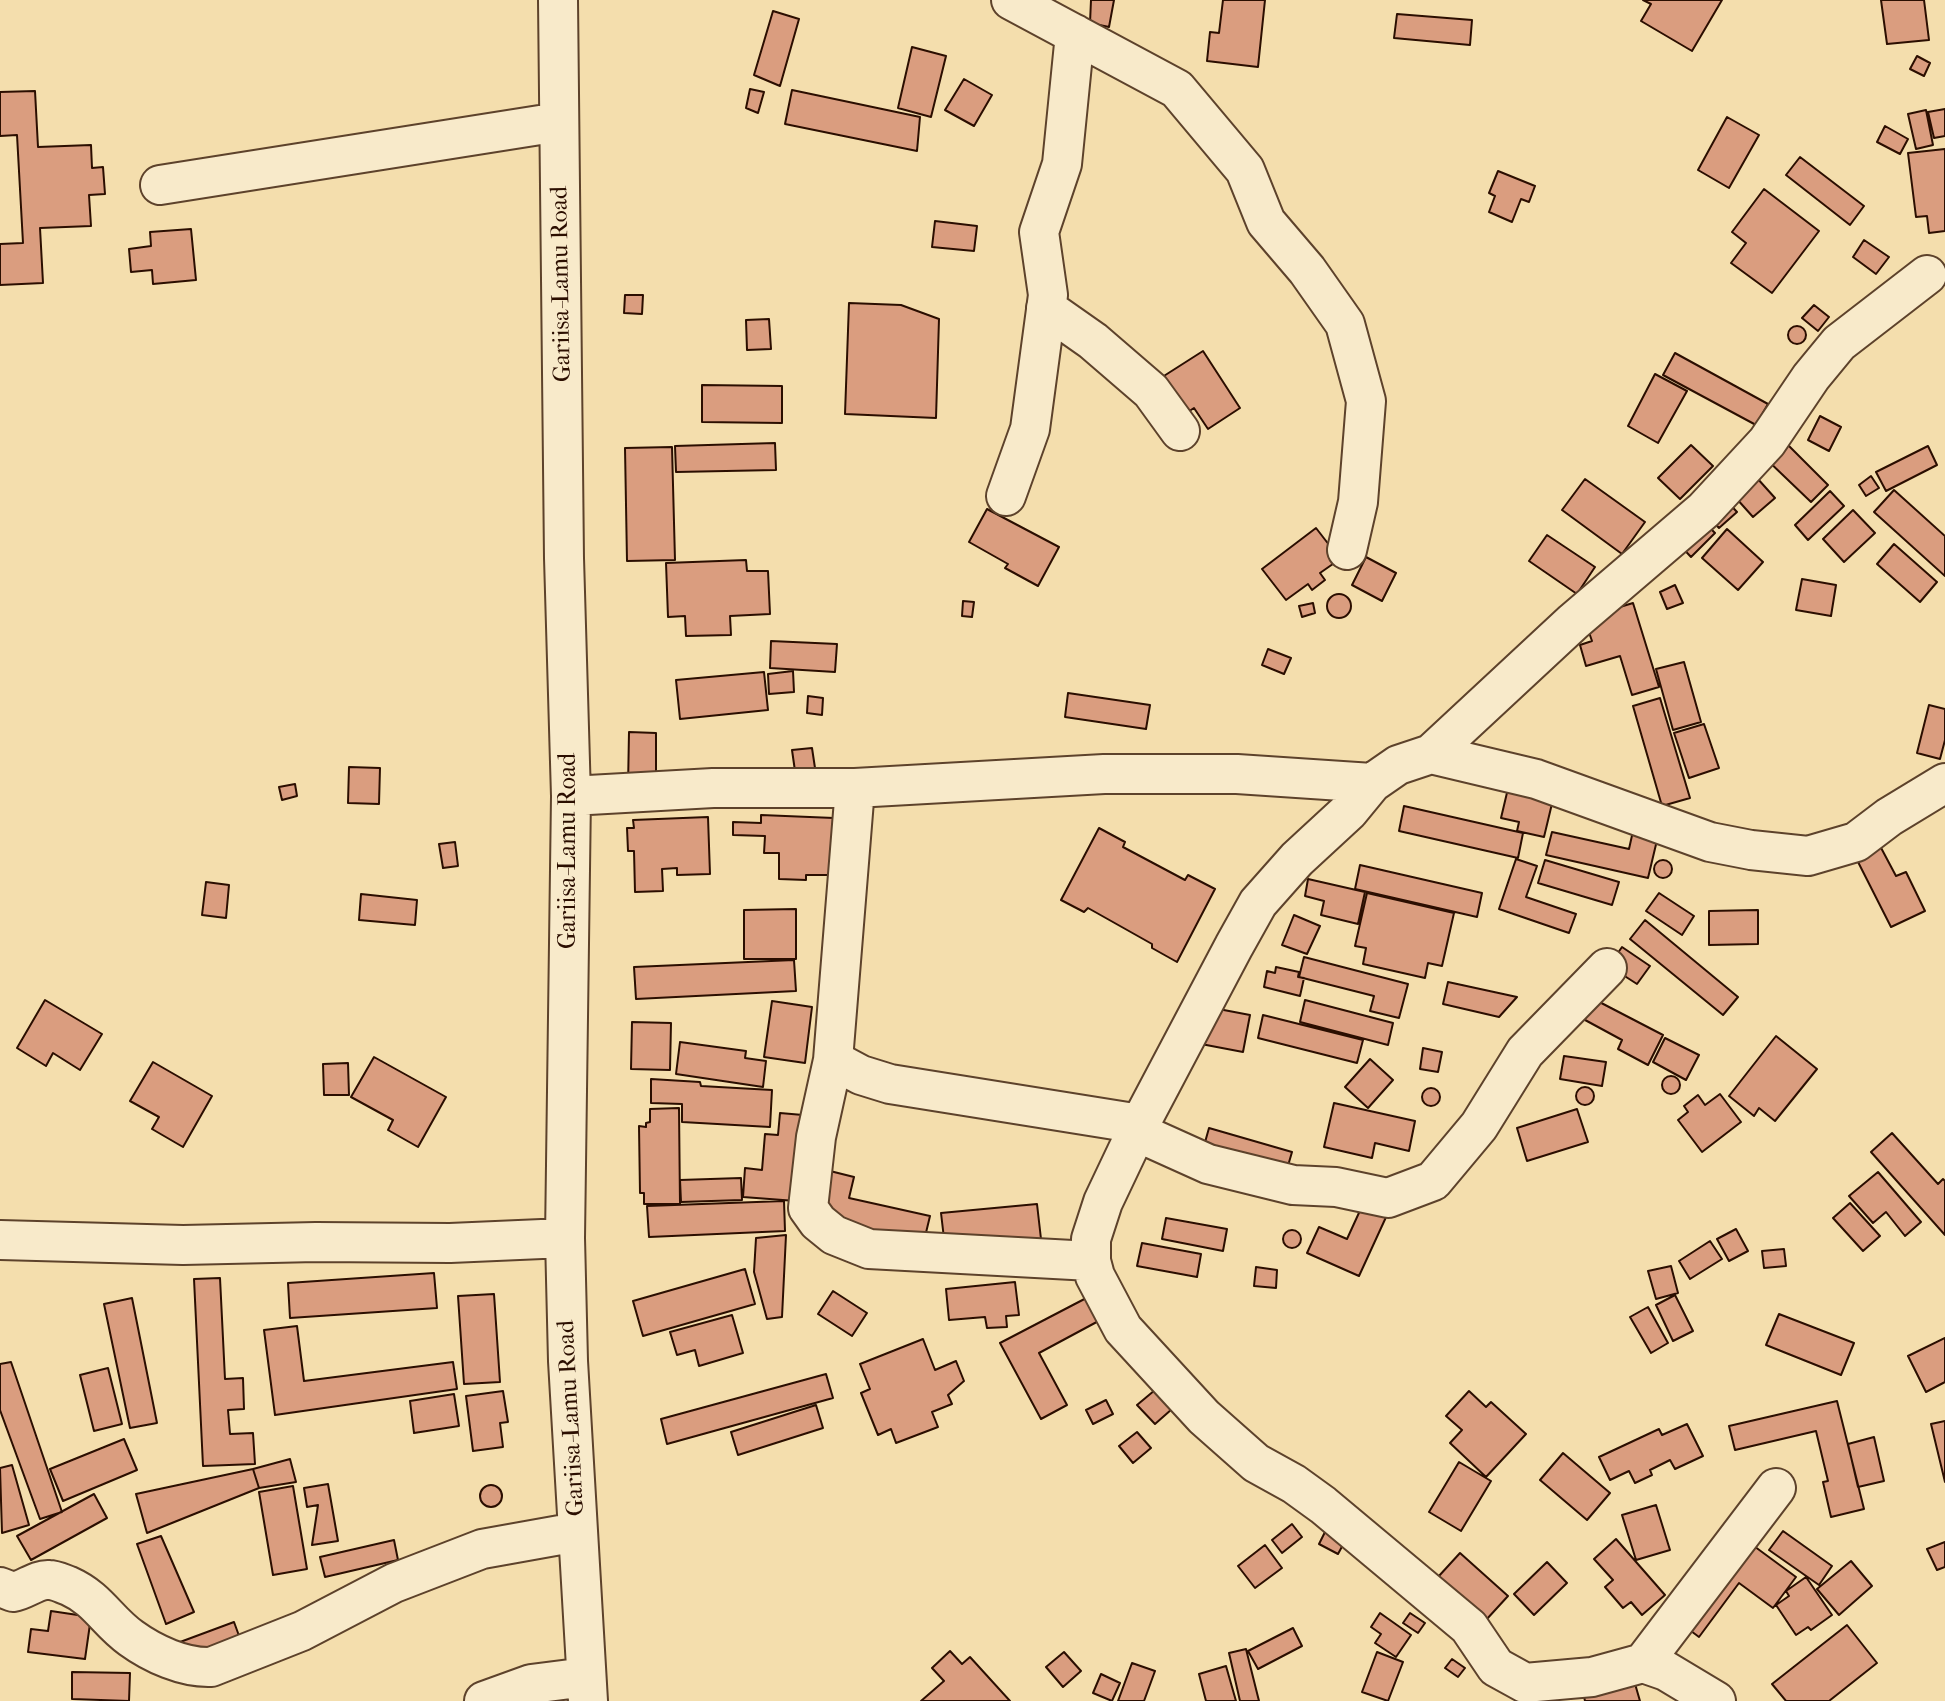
<!DOCTYPE html>
<style>
body{margin:0}
canvas{display:block;background:#f4dead}
</style>
<canvas width="1945" height="1701"></canvas>
<script>
const g = document.querySelector('canvas').getContext('2d');
g.lineJoin = 'round';
function fill(path, color) {
  g.fillStyle = color;
  g.fill(path, 'evenodd');
}
function trace(path, color, width, dash) {
  g.strokeStyle = color;
  g.lineWidth = width;
  g.lineCap = dash ? 'butt' : 'round';
  g.setLineDash(dash || []);
  g.stroke(path);
}
function write(font, color, halo, rows, align = 'center') {
  g.font = font + ' "IM FELL French Canon",serif';
  g.lineWidth = 6;
  g.setLineDash([]);
  g.textBaseline = 'middle';
  g.strokeStyle = halo;
  g.fillStyle = color;
  for (const [text, x, y, turn = 0] of rows) {
    g.save();
    g.translate(x, y);
    g.rotate((+turn || 0) * Math.PI / 180);
    g.textAlign = isNaN(turn) ? turn : align;
    if (halo) g.strokeText(text, 0, 0);
    g.fillText(text, 0, 0);
    g.restore();
  }
}
const building = new Path2D(`
 M1091,0H1114L1109,27L1090,23Z
 M1223,0H1265L1258,67L1207,61L1210,32L1219,33Z
 M1643,0H1722L1692,51L1641,21L1651,4Z
 M1881,0H1924L1929,40L1887,44Z
 M773,11L799,19L780,86L754,75Z
 M1397,14L1472,20L1470,45L1394,38Z
 M912,47L946,56L931,117L898,108Z
 M1917,56L1930,63L1924,76L1910,69Z
 M964,79L992,95L974,126L945,110Z
 M750,89L764,92L758,113L746,108Z
 M792,90L920,117L917,151L785,124Z
 M35,91L38,147L91,145L92,168L103,167L105,194L89,195L91,226L40,228L43,283L0,285V244L23,243L17,135L0,136V92Z
 M1945,109V136L1934,138L1928,112Z
 M1926,110L1933,145L1916,149L1908,114Z
 M1727,117L1759,135L1729,188L1698,170Z
 M1885,126L1908,139L1900,154L1877,142Z
 M1945,149V231L1929,233L1927,216L1916,217L1908,153Z
 M1800,157L1864,206L1850,225L1786,175Z
 M1498,171L1535,186L1529,202L1521,199L1512,222L1489,212L1495,196L1489,193Z
 M1764,189L1819,231L1772,293L1731,263L1746,243L1732,232Z
 M935,221L977,226L974,251L932,247Z
 M191,229L196,280L153,284L152,270L131,272L129,249L151,246L150,232Z
 M1864,240L1889,257L1876,274L1853,257Z
 M625,295H643L642,314L624,313Z
 M849,303L901,305L939,319L936,418L845,414Z
 M1814,305L1829,317L1818,331L1802,318Z
 M769,319L771,349L747,350L746,320Z
 M1788 335a9 9 0 1 1 18 0a9 9 0 1 1-18 0Z
 M1203,351L1240,408L1208,429L1194,408L1180,417L1156,381Z
 M1675,353L1768,404L1756,425L1663,375Z
 M1655,374L1687,391L1658,443L1628,426Z
 M702,385L782,386V423L702,422Z
 M1820,416L1841,427L1829,451L1808,440Z
 M1781,438L1828,485L1811,502L1763,456Z
 M775,443L776,470L676,472L675,446Z
 M1691,445L1713,466L1680,499L1658,478Z
 M1928,446L1937,465L1886,491L1876,472Z
 M672,447L675,560L627,561L625,448Z
 M1871,476L1879,488L1866,496L1859,485Z
 M1757,478L1775,498L1753,517L1736,498Z
 M1585,479L1645,522L1622,554L1562,510Z
 M1894,490L1945,536V576L1874,512Z
 M1830,491L1844,506L1808,540L1795,525Z
 M1723,497L1737,512L1719,528L1705,513Z
 M987,509L1059,547L1038,586L1005,568L1008,564L969,542Z
 M1853,510L1875,533L1844,562L1823,539Z
 M1700,518L1715,533L1691,557L1676,541Z
 M1316,528L1340,559L1320,573L1325,580L1312,590L1308,584L1286,600L1262,569Z
 M1727,529L1763,562L1738,590L1702,558Z
 M1547,535L1595,567L1577,594L1529,561Z
 M1894,544L1937,582L1920,602L1877,564Z
 M1366,557L1396,573L1382,601L1352,585Z
 M746,560L747,571H768L770,614L730,616L731,635L686,636L685,616L668,617L666,563Z
 M1802,579L1836,585L1831,616L1796,610Z
 M1675,585L1683,603L1667,609L1660,592Z
 M1327 606a12 12 0 1 1 24 0a12 12 0 1 1-24 0Z
 M963,601L974,602L972,617L962,616Z
 M1313,603L1315,613L1302,617L1299,606Z
 M1633,603L1659,687L1632,695L1620,656L1586,666L1580,645L1592,641L1584,618Z
 M771,641L837,644L835,672L770,668Z
 M1268,649L1291,658L1284,674L1262,665Z
 M1684,662L1701,722L1673,730L1656,669Z
 M793,671L794,692L769,694L768,674Z
 M764,672L768,710L680,719L676,680Z
 M1068,693L1150,705L1146,729L1065,717Z
 M808,696L823,698L822,715L807,713Z
 M1660,698L1690,798L1662,806L1633,706Z
 M1929,705L1945,709V740L1940,759L1917,753Z
 M1704,724L1719,768L1689,778L1674,733Z
 M629,732L656,733V787H628Z
 M812,748L815,768L795,771L792,750Z
 M349,767L380,768L379,804L348,803Z
 M1510,780L1555,791L1544,837L1517,831L1519,822L1501,818Z
 M295,784L297,796L282,800L279,787Z
 M1404,806L1523,833L1518,858L1399,831Z
 M761,815L834,818L832,875H806V880L779,879V853H764L765,836L733,835V822L761,823Z
 M708,817L710,874L677,875V868L662,869L663,891L635,892L634,851H628L627,828H634L633,820Z
 M1099,828L1125,842L1123,847L1185,880L1188,875L1215,889L1177,962L1152,948V944L1088,908L1084,912L1061,900Z
 M1633,831L1658,836L1648,878L1546,855L1552,832L1629,849Z
 M455,842L458,866L443,868L439,844Z
 M1879,844L1896,876L1906,872L1925,911L1891,927L1855,856Z
 M1516,859L1537,866L1526,897L1576,914L1569,933L1499,909Z
 M1545,860L1619,882L1612,905L1538,883Z
 M1654 869a9 9 0 1 1 18 0a9 9 0 1 1-18 0Z
 M1360,865L1482,893L1477,917L1355,889Z
 M1308,879L1365,892L1358,924L1321,915L1324,901L1305,896Z
 M206,882L229,885L226,918L202,915Z
 M1367,893L1454,913L1442,966L1428,963L1425,978L1363,964L1366,948L1355,946Z
 M1659,893L1694,916L1682,935L1646,911Z
 M361,894L417,900L415,925L359,920Z
 M796,909V959H744V910Z
 M1758,910V944L1709,945V911Z
 M1294,915L1320,926L1307,954L1282,945Z
 M1645,920L1738,997L1723,1015L1630,939Z
 M1622,947L1650,966L1637,984L1609,966Z
 M1304,957L1408,984L1399,1018L1370,1011L1374,996L1299,977Z
 M794,960L796,991L636,999L634,967Z
 M1276,967L1299,972L1298,977L1304,978L1300,996L1264,987L1267,971L1275,973Z
 M1448,982L1517,997L1499,1017L1443,1004Z
 M1584,994L1663,1035L1648,1065L1618,1049L1622,1040L1574,1014Z
 M45,1000L102,1034L80,1070L53,1053L46,1066L17,1048Z
 M1305,1000L1393,1023L1388,1045L1300,1022Z
 M772,1001L812,1007L805,1063L764,1057Z
 M1208,1007L1250,1015L1243,1052L1201,1044Z
 M1263,1015L1363,1040L1357,1063L1258,1038Z
 M632,1022L671,1023L670,1070L631,1069Z
 M1776,1036L1817,1069L1775,1121L1759,1108L1754,1116L1729,1096Z
 M1665,1038L1699,1055L1686,1080L1653,1062Z
 M680,1042L746,1051L745,1058L766,1061L763,1087L676,1074Z
 M1423,1048L1442,1052L1438,1072L1420,1069Z
 M1564,1056L1606,1062L1602,1086L1560,1079Z
 M374,1057L446,1097L418,1147L388,1130L393,1120L351,1097Z
 M1370,1059L1393,1080L1368,1108L1345,1087Z
 M153,1062L212,1096L183,1147L152,1129L159,1117L130,1101Z
 M348,1063L349,1095H324L323,1064Z
 M1662 1085a9 9 0 1 1 18 0a9 9 0 1 1-18 0Z
 M651,1079L700,1082L701,1086L772,1090L770,1127L682,1122V1104L651,1103Z
 M1576 1096a9 9 0 1 1 18 0a9 9 0 1 1-18 0Z
 M1422 1097a9 9 0 1 1 18 0a9 9 0 1 1-18 0Z
 M1720,1094L1741,1122L1702,1152L1678,1120L1688,1112L1684,1106L1698,1095L1705,1105Z
 M1334,1103L1415,1121L1409,1151L1375,1143L1372,1158L1324,1147Z
 M679,1108L680,1204H644V1193H640L639,1126L646,1127V1123L650,1122V1109Z
 M1577,1109L1588,1142L1527,1161L1517,1128Z
 M780,1113L803,1115L796,1201L743,1197L745,1168L762,1170L765,1134L778,1135Z
 M1209,1128L1292,1152L1285,1176L1202,1153Z
 M1892,1133L1938,1184L1943,1179L1945,1181V1235L1871,1152Z
 M830,1171L854,1177L849,1198L930,1216L924,1241L820,1218Z
 M1878,1172L1921,1222L1905,1236L1886,1212L1873,1223L1849,1196Z
 M741,1178L742,1200L681,1202L680,1180Z
 M784,1201L785,1231L649,1237L647,1206Z
 M1850,1203L1880,1236L1863,1251L1833,1218Z
 M1037,1204L1041,1239L945,1247L941,1213Z
 M1363,1204L1387,1215L1359,1276L1307,1253L1319,1227L1347,1239Z
 M1166,1218L1227,1229L1223,1251L1162,1239Z
 M1736,1229L1748,1251L1729,1261L1717,1239Z
 M1283 1239a9 9 0 1 1 18 0a9 9 0 1 1-18 0Z
 M786,1235L782,1317L767,1319L754,1272L756,1238Z
 M1710,1241L1722,1259L1690,1279L1679,1261Z
 M1142,1243L1201,1254L1197,1277L1137,1266Z
 M1784,1249L1786,1266L1764,1268L1762,1251Z
 M1671,1266L1678,1293L1656,1299L1648,1271Z
 M1256,1267L1277,1270L1276,1288L1254,1286Z
 M745,1269L755,1304L643,1336L633,1301Z
 M434,1273L437,1308L290,1318L288,1283Z
 M220,1278L225,1379L243,1378L244,1409L228,1410L230,1434L253,1433L255,1464L203,1466L194,1279Z
 M1015,1282L1019,1315L1006,1316L1007,1327L987,1328L985,1317L949,1320L946,1289Z
 M833,1291L867,1313L852,1336L818,1314Z
 M494,1294L500,1382L464,1384L458,1296Z
 M1094,1294L1106,1317L1039,1353L1067,1405L1041,1419L1000,1343Z
 M1675,1295L1693,1331L1673,1341L1656,1305Z
 M132,1298L157,1423L130,1428L104,1304Z
 M1648,1307L1668,1343L1651,1353L1630,1317Z
 M1779,1314L1854,1343L1841,1375L1766,1345Z
 M732,1315L743,1353L699,1366L695,1350L677,1355L670,1332Z
 M297,1326L304,1381L453,1362L457,1389L275,1415L264,1330Z
 M1945,1338V1382L1926,1392L1908,1356Z
 M923,1339L935,1370L956,1361L964,1381L948,1395L952,1404L932,1412L938,1427L896,1443L891,1429L878,1435L861,1393L870,1389L860,1364Z
 M11,1362L62,1512L40,1519L0,1410V1364Z
 M108,1368L122,1424L94,1431L80,1375Z
 M826,1374L833,1398L667,1444L661,1419Z
 M1155,1390L1172,1409L1155,1424L1137,1405Z
 M503,1391L508,1422L500,1423L503,1447L473,1451L466,1396Z
 M1469,1391L1486,1407L1491,1402L1526,1434L1486,1477L1450,1443L1462,1430L1446,1416Z
 M454,1394L459,1426L414,1433L410,1401Z
 M1106,1400L1113,1414L1093,1424L1086,1410Z
 M1837,1401L1864,1509L1831,1517L1823,1482L1828,1481L1816,1431L1735,1450L1729,1426Z
 M816,1405L823,1428L738,1455L731,1432Z
 M1945,1421V1482L1931,1424Z
 M1687,1424L1703,1456L1675,1469L1670,1460L1650,1470L1652,1475L1635,1483L1629,1471L1610,1480L1599,1457L1659,1429L1662,1435Z
 M1137,1432L1151,1448L1133,1463L1119,1446Z
 M1874,1437L1884,1481L1858,1487L1848,1444Z
 M124,1439L137,1470L63,1501L50,1469Z
 M1563,1453L1610,1493L1587,1520L1540,1480Z
 M290,1459L296,1482L259,1488L253,1469Z
 M1459,1462L1491,1481L1461,1531L1429,1512Z
 M12,1465L29,1525L2,1533L0,1468Z
 M253,1469L259,1488L147,1533L136,1494Z
 M328,1484L338,1541L312,1545L318,1505L307,1507L304,1488Z
 M480 1496a11 11 0 1 1 22 0a11 11 0 1 1-22 0Z
 M293,1486L307,1569L273,1575L259,1492Z
 M94,1494L107,1518L31,1560L17,1536Z
 M1656,1505L1670,1550L1636,1560L1622,1515Z
 M1292,1524L1302,1537L1282,1553L1272,1540Z
 M1326,1530L1345,1541L1338,1554L1319,1544Z
 M1783,1531L1832,1566L1819,1585L1769,1550Z
 M161,1536L194,1612L166,1624L137,1544Z
 M1743,1538L1796,1577L1773,1608L1739,1583L1699,1637L1679,1622Z
 M1616,1539L1665,1595L1642,1615L1631,1602L1623,1608L1605,1587L1613,1580L1594,1559Z
 M394,1540L398,1560L325,1577L320,1557Z
 M1945,1542V1567L1937,1570L1927,1549Z
 M1265,1545L1282,1568L1255,1588L1238,1566Z
 M1460,1553L1508,1596L1486,1620L1438,1577Z
 M1851,1561L1872,1586L1839,1615L1817,1589Z
 M1547,1562L1567,1583L1534,1615L1514,1594Z
 M1806,1577L1832,1615L1811,1630L1808,1627L1796,1635L1776,1605L1789,1596L1786,1591Z
 M51,1611L91,1617L85,1659L28,1652L31,1629L48,1631Z
 M1380,1613L1411,1635L1396,1657L1375,1643L1381,1634L1371,1627Z
 M1410,1613L1425,1623L1418,1633L1403,1623Z
 M234,1622L242,1644L181,1668L172,1645Z
 M1847,1625L1877,1663L1829,1701H1786L1772,1684Z
 M1293,1628L1302,1646L1258,1669L1248,1651Z
 M1246,1649L1259,1701H1240L1229,1653Z
 M950,1651L962,1664L970,1657L1010,1701H921L944,1681L932,1668Z
 M1064,1652L1081,1671L1063,1687L1046,1667Z
 M1377,1652L1403,1662L1388,1701L1362,1692Z
 M1452,1659L1465,1668L1458,1677L1445,1668Z
 M1132,1663L1155,1671L1144,1701H1118Z
 M1226,1666L1236,1701H1206L1199,1674Z
 M1631,1670L1640,1701H1585L1581,1683Z
 M72,1672L130,1673L129,1701L72,1699Z
 M1101,1674L1120,1683L1112,1701L1093,1693Z`);
fill(building, '#da9d7f');
trace(building, '#2b0e00', 2);
const minor = new Path2D(`
 M558,0L564,558L571,796L565,1238L568,1361L588,1701
 M1011,0L1177,89L1245,170L1266,222L1307,270L1345,324L1366,401L1358,502L1347,550
 M160,185L559,122
 M1046,308L1093,341L1151,391L1180,431
 M1006,496L1030,429L1048,295L1039,232L1062,164L1075,34
 M1431,754L1536,779L1710,842L1751,850L1808,856L1856,842L1889,817L1945,783
 M1372,783L1349,811L1297,859L1258,903L1234,946L1140,1124L1103,1202L1091,1239V1261L1095,1276L1123,1329L1204,1417L1256,1463L1294,1484L1323,1505L1469,1627L1496,1667L1525,1683L1592,1677L1643,1663L1666,1671L1716,1701
 M855,788L833,1060L861,1075L890,1084L1140,1124
 M571,796L713,788H855L1104,774H1237L1372,783L1398,765L1431,754L1573,622L1704,510L1767,442L1811,377L1839,343L1927,275
 M833,1060L816,1137L808,1208L818,1222L834,1235L869,1249L1091,1261
 M1137,1132L1208,1164L1293,1185L1336,1187L1388,1198L1433,1181L1479,1126L1525,1052L1607,968
 M0,1240L183,1245L316,1242L450,1243L565,1238
 M0,1587L13,1592C25,1590 37,1579 49,1580C56,1580 63,1584 69,1586C98,1599 107,1621 131,1638C153,1654 184,1668 211,1667L302,1631L394,1583L482,1549L577,1532
 M1643,1663L1776,1488
 M484,1701L531,1684L586,1677`);
trace(minor, '#5d422b', 42);
trace(minor, '#f8eaca', 38);
write('24px', '#2b0e00', '#f8eaca', [
 ["Gariisa-Lamu Road",562,284,-91],
 ["Gariisa-Lamu Road",569,851,-90],
 ["Gariisa-Lamu Road",572,1418,-93]
]);
</script>
